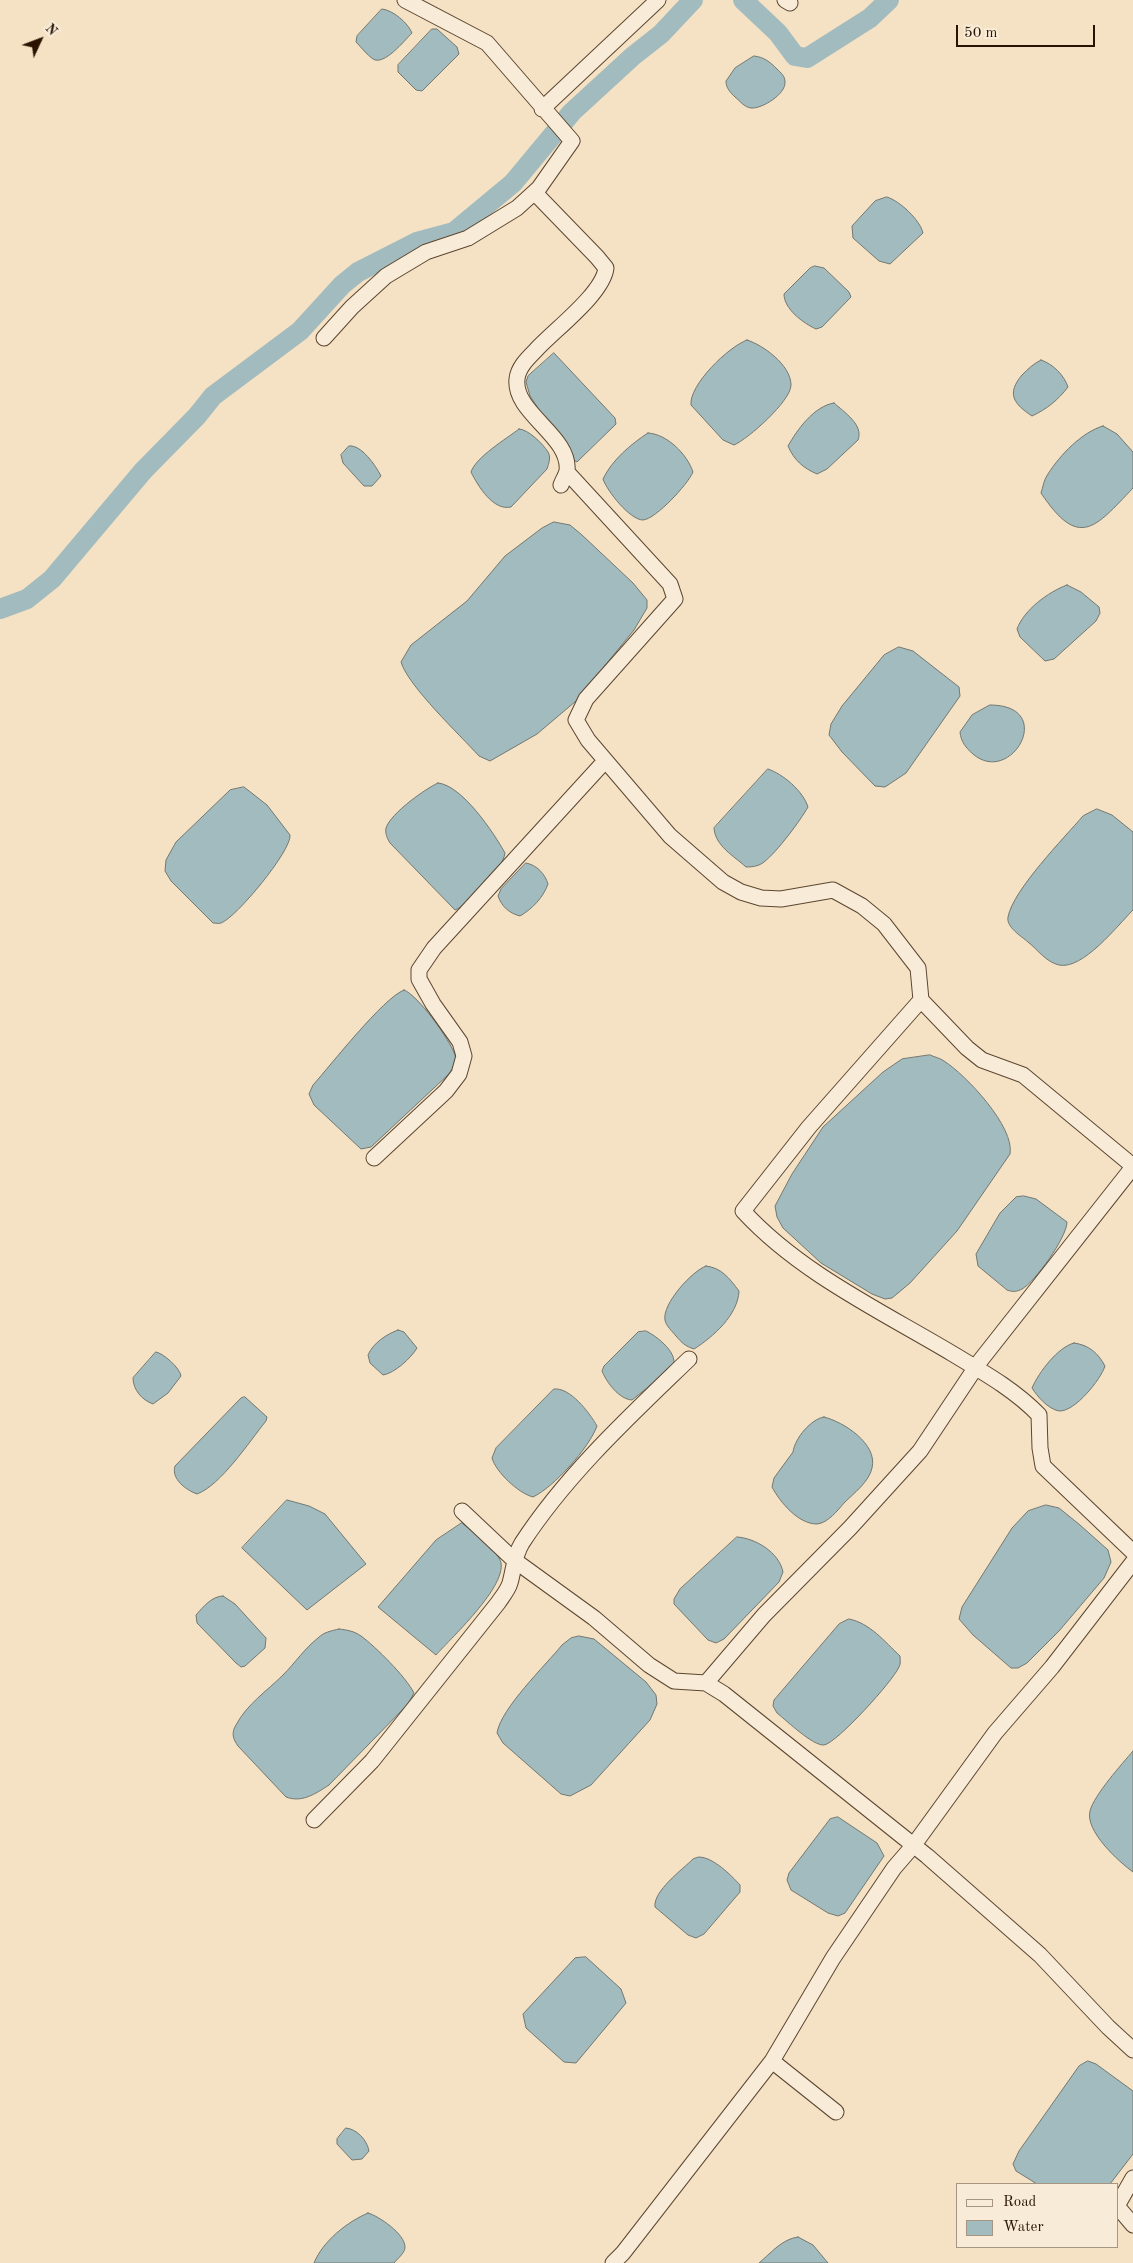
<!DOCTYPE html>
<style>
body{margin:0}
#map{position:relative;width:1133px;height:2263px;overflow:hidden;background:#f5e1c3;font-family:"Old Standard TT",serif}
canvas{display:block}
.legend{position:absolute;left:956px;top:2183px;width:162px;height:65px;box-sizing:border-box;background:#f8ecd8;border:1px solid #a59582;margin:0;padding:6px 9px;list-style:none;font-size:15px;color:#291300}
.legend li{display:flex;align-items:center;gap:10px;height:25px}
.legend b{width:25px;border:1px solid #a59582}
.north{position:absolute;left:15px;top:15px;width:50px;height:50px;-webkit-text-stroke:4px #f8ecd8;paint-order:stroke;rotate:47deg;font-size:14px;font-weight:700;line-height:20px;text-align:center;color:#291300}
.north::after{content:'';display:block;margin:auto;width:18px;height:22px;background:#291300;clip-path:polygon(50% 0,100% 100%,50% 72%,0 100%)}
.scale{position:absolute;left:956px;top:25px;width:139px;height:22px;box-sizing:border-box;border:2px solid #291300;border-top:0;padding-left:6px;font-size:15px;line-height:18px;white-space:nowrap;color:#291300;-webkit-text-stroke:4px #f8ecd8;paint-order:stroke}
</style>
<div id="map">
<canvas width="1133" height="2263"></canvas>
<ul class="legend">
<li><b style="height:6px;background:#f8ecd8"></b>Road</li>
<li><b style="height:14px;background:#a1bbbe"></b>Water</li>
</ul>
<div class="north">N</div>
<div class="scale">50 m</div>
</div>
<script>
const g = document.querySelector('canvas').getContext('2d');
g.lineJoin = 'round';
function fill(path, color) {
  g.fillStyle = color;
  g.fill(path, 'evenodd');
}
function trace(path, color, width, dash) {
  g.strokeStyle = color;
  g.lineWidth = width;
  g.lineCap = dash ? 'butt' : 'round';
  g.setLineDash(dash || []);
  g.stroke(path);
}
const water = new Path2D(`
 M382,9C393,10 408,23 412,33C404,41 384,66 373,59C367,55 361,47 356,42L357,36Z
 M432,29H437L457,47L459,54L422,91L416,90L398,72V65Z
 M754,56C764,57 770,62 777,69C781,73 785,76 785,82C786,94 762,109 751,108C744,107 740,101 735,97C730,92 726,88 726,81L735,68Z
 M887,197C900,201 920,220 923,233L890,264L879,261L853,238L852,226L875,201Z
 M815,266L824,268L849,292L851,297L822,327L816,329C803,323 784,309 784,294L810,268Z
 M747,340C763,345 791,365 791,385C791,401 748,439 734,445L723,440L691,405C689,385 728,347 747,340Z
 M554,353L615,418L616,424L577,462L572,459L530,396L526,382L528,376Z
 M1041,360C1053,364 1064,375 1068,387C1058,400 1047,409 1032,416C1014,404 1006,394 1022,375C1028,369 1033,364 1041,360Z
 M834,403C844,412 864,425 858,440L827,469L817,474C803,468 794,460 788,446C797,430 814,406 834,403Z
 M1103,426L1117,434L1133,452V488C1095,528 1079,550 1041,493C1043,487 1044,479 1048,474C1060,455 1082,432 1103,426Z
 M519,429C528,429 543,444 548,452C551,457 549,463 547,469L511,507C493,511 478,486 471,472C476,457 506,439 519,429Z
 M648,433C667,434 687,454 693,472C688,484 656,519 643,520C630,520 607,491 603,479C612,460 631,444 648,433Z
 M349,446C361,444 376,466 381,476L372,486H364L343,463L341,455Z
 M554,522L570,525L582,535L633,583L647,600V608L634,630L576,701L537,734L490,761L479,756C460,735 408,686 401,662L411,645L467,601L505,556L542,528Z
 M1067,585L1081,592L1099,607L1100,613L1096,621L1054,659L1045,661L1020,637L1017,629C1024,610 1048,592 1067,585Z
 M899,647L913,651L959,687L960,696L906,773L885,787L875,786L842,752L829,735L831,724L842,706L884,655Z
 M990,705C1058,705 1011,787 973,754C966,748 961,742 960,732L972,715Z
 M768,769C783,774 803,791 808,807C800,821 777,852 764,862C759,866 753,867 746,867C734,856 715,846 714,828Z
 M438,783C462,785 494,833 505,853C503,869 470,904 455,910L390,843C387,838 385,833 386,828C391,813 425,789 438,783Z
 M244,787L267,805L290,835C292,850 236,918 221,923C219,924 216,923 213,923L171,881L165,871L166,860L176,842L230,790Z
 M1097,809L1112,815L1133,832V910C1117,926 1083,970 1059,965C1046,962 1038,950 1028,942C1021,936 1006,927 1008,917C1013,890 1064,838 1083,816Z
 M526,863C537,865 545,874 548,884C543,898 532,909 520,916C509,913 502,907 498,896L501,889Z
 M404,990C418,995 450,1040 455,1055C457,1062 453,1067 450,1073L371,1147L361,1149L314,1105L309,1094L313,1085C331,1065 383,998 404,990Z
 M930,1055C934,1057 940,1058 944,1061C966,1075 1015,1127 1010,1154L957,1231L910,1283L892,1298L885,1299L872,1294L821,1263L783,1228L777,1217L775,1206L792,1174L823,1127L883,1072L902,1059Z
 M1024,1196L1036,1199L1067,1222C1067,1237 1035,1282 1022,1289C1017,1292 1012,1292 1007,1290L978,1266L976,1254L1000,1213L1016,1197Z
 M706,1266C722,1268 729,1278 739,1291C738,1315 713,1337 694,1349C685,1346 682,1343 676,1336C672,1331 666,1326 665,1320C662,1304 692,1271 706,1266Z
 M398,1330L404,1332L417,1348C411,1358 395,1373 383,1375L370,1363L368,1355C373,1343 387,1334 398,1330Z
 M646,1331C657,1336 681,1355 672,1368L632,1400C619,1399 607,1383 602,1371L604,1366L638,1332Z
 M1074,1343C1089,1345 1098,1353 1105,1366C1101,1379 1075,1412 1059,1411C1048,1409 1037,1396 1032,1388C1039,1372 1058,1347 1074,1343Z
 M156,1352C163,1353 180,1368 181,1376L168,1393L153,1404C142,1400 133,1390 133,1378Z
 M554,1389C570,1387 589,1412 597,1426C589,1448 554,1487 533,1497C518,1493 496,1472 492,1458L496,1448Z
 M245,1397L267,1417L266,1421C249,1442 221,1485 197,1494C186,1490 171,1479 175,1466L241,1398Z
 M824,1417C844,1422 878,1444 872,1468C869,1482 854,1493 844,1503C838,1510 828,1523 817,1524C798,1524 780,1502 772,1487L774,1478L793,1452C795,1438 811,1419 824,1417Z
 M287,1500L309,1506L325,1514L366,1564L307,1610L242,1548Z
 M1046,1505L1059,1508L1080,1525L1108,1550L1111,1562L1104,1578L1059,1631L1027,1663L1018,1668H1011L973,1635L959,1619L962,1607L1012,1528L1028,1511Z
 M462,1523C474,1533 491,1545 499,1558C514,1580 451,1638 436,1655L378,1607L436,1540Z
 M737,1537C755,1538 779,1552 783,1572L779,1582L724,1639L716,1643L708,1640L674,1604V1599L680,1589Z
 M223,1596L235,1604L266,1638L265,1648L245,1666L241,1667L236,1663L197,1623L196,1615C203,1607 212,1596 223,1596Z
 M849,1619C870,1623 885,1642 900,1656C900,1660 901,1664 899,1667C893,1681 837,1743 824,1745C813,1746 787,1721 777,1713L773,1706L774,1700L839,1624Z
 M339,1629C347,1630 354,1631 361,1636C376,1647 406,1677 414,1693L408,1704L329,1785C315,1794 302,1803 286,1797L238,1746C233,1739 231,1733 236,1725C247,1704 267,1691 283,1675C295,1663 305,1648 318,1638C324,1632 331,1631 339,1629Z
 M579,1636L594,1639L646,1682L656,1695L657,1704L650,1720L591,1785L570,1796L561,1794L503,1743L497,1733C501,1708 545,1666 562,1645L571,1638Z
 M1133,1751V1872C1118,1861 1085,1831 1090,1811C1094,1795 1122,1764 1133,1751Z
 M838,1817L877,1843L884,1856L845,1913L838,1916L828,1913L791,1890L787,1880L789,1873L830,1819Z
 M699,1857C713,1857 731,1875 740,1885V1892L704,1934L696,1938L688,1935L655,1907C653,1891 682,1870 693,1859Z
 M586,1957L621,1989L626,2003L576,2063L564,2062L526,2028L523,2014L575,1958Z
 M1088,2061L1096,2064L1133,2091V2154L1110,2184H1037L1016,2171L1013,2164L1019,2151L1079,2066Z
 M346,2128C357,2129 367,2140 369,2151L362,2159L352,2160L337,2144V2139Z
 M368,2213C379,2216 405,2234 405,2247C405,2253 398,2258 394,2263H314C323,2241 347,2222 368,2213Z
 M798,2237L813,2245L828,2263H759C771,2253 782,2239 798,2237Z`);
fill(water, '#a1bbbe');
trace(water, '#717872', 1);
trace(new Path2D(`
 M743,0L778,33L795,56L807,58L870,18L889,0
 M0,609L27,599L52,579L143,471L197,416L213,396L300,331L342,285L358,272L417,242L454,232L513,183L572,112L633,56L661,34L693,0`), '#a1bbbe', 20);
const street = new Path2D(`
 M785,0L790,3
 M542,109L658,0
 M535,193L597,257L606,268C603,294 554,330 535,351C527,359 518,368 517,379C513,413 571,436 567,471C566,475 563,480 561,485
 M324,338L352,307L386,276L426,252L468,238L517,208L539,188L572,141L487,43L405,0
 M567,472L670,584L675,599L586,699L576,720L588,740L670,836L723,882L741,892L761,898L781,899L833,890L862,906L884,924L918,968L921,1000L967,1048L982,1060L1023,1075L1133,1166
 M921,1000L809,1127L743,1211C800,1273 881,1311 953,1354C983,1372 1015,1390 1039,1415L1040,1448L1043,1466L1133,1552
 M374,1158L446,1091L459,1074L464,1056L460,1042L433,1004L419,979V970L434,948L605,761
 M462,1511L514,1560L594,1618L649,1665L674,1681L706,1683L724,1694L927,1856L1040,1955L1108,2027L1133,2050
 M706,1683L764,1615L850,1528L920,1451L980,1361L1133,1167
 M314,1820L372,1761L498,1603C502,1597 508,1590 510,1583C514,1569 514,1556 522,1543C567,1474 630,1416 689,1359
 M772,2061L836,2112
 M1133,2178L1117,2206L1133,2225
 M613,2263L623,2253L772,2061L833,1958L894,1868L913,1846L995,1733L1052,1667L1133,1562`);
trace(street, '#5c4631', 17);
trace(street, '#f8ecd8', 15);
</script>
